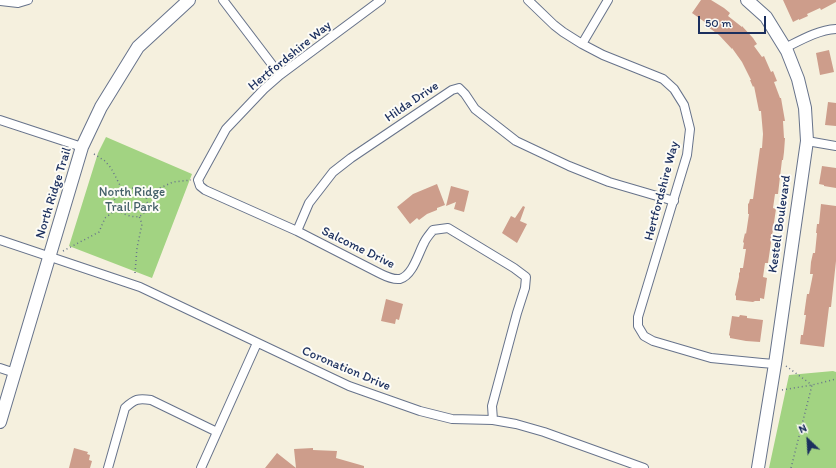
<!DOCTYPE html>
<style>
body{margin:0}
#map{position:relative;width:836px;height:468px;overflow:hidden;background:#f5f0de;font-family:Itim,sans-serif}
canvas{display:block}
.north{position:absolute;left:788px;top:420px;width:40px;height:40px;-webkit-text-stroke:3px #fdfcf7;paint-order:stroke;rotate:335deg;font-size:11px;font-weight:700;line-height:16px;text-align:center;color:#1b2f5e}
.north::after{content:'';display:block;margin:auto;width:14px;height:18px;background:#1b2f5e;clip-path:polygon(50% 0,100% 100%,50% 72%,0 100%)}
.scale{position:absolute;left:698px;top:16px;width:68px;height:18px;box-sizing:border-box;border:2px solid #1b2f5e;border-top:0;padding-left:5px;font-size:12px;line-height:14px;white-space:nowrap;color:#1b2f5e;-webkit-text-stroke:3px #fdfcf7;paint-order:stroke}
</style>
<div id="map">
<canvas width="836" height="468"></canvas>
<div class="north">N</div>
<div class="scale">50 m</div>
</div>
<script>
const g = document.querySelector('canvas').getContext('2d');
g.lineJoin = 'round';
function fill(path, color) {
  g.fillStyle = color;
  g.fill(path, 'evenodd');
}
function trace(path, color, width, dash) {
  g.strokeStyle = color;
  g.lineWidth = width;
  g.lineCap = dash ? 'butt' : 'round';
  g.setLineDash(dash || []);
  g.stroke(path);
}
function write(font, color, halo, rows, align = 'center') {
  g.font = font + ' Itim,sans-serif';
  g.lineWidth = 4;
  g.setLineDash([]);
  g.textBaseline = 'middle';
  g.strokeStyle = halo;
  g.fillStyle = color;
  for (const [text, x, y, turn = 0] of rows) {
    g.save();
    g.translate(x, y);
    g.rotate((+turn || 0) * Math.PI / 180);
    g.textAlign = isNaN(turn) ? turn : align;
    if (halo) g.strokeText(text, 0, 0);
    g.fillText(text, 0, 0);
    g.restore();
  }
}
fill(new Path2D(`
 M106,137L192,174L152,278L69,246L98,153Z
 M833,371L836,372V468H769L789,375Z`), '#a2d382');
fill(new Path2D(`
 M701,0H711L724,8L730,13L728,16L742,27V26L753,38L757,44L754,46L762,57L764,56L771,72L773,71L777,81L774,82L780,98H781L785,121H783L784,138H785L784,152L783,160H782L778,194H775L773,208L776,209L768,263H765L763,277L767,278L764,299L760,298V301H755L753,302L736,300V296L735,295L739,277V273L740,272V268H743L746,249H743L744,243L743,242L745,233L746,234L749,214H748V204L749,203L750,199H753L760,148H762L763,134L761,111H759L754,86L753,87L750,80H751L742,62L732,48V49L719,35L708,27L709,25L692,13Z
 M783,0H836V2L821,10L820,8L807,14L808,16L799,20V19L793,22Z
 M829,50L834,72L820,75L816,53Z
 M828,102L836,103V126L825,125Z
 M822,166L836,168V188L824,186V185L819,184Z
 M437,184L445,205L437,208V210L427,214L419,220L417,218L410,224L397,207L413,194Z
 M451,186L469,191L464,212L454,209L456,202L446,206Z
 M821,204L836,206V261L831,307H829L824,347L800,344L801,335H803L806,315H804L807,294H809L813,274H810L811,262L813,253H815L817,233H816L817,224H819Z
 M523,206L525,207L520,221L527,224L517,243L502,233L511,216L515,218Z
 M386,299L403,304L399,320L396,319L395,324L381,321Z
 M740,315L747,316V318L763,320L760,342L746,341L730,338V336L729,335L732,316L739,317Z
 M74,448L88,452L87,454L90,455L89,460L92,461L90,468H69Z
 M313,448V450L337,451L336,458L364,466V468H265L277,453L296,468L294,449Z`), '#cd9d8b');
const street = new Path2D(`
 M223,0L280,75
 M381,0L280,75L264,89L226,129L198,180L200,186L205,190L297,231L379,273C385,276 392,280 400,279C413,275 418,254 424,243C426,238 430,234 433,230L448,228L514,268L526,277L525,288L517,313L492,406L493,420
 M528,0L554,25L563,32L582,44L603,55L663,79L674,89L684,105L690,129L687,155L638,317V326L644,336L653,341L711,358L762,363L775,364
 M0,1L18,3L28,0
 M582,44L608,0
 M785,48C801,40 818,30 836,29
 M0,120L82,147
 M807,141L836,146
 M297,231L309,203L333,172L351,158L452,90L459,88L465,94L475,109L516,141L569,166L609,182L674,201
 M0,240L140,287L349,386L420,411L452,419L493,420L516,424L544,432L644,468
 M0,368L15,373
 M108,468L125,408C135,399 138,398 151,400L217,432
 M201,468L257,343`);
const secondary = new Path2D(`
 M747,0L766,17L787,51L798,79L805,108L807,141L775,364L758,468
 M0,422L82,147L101,107L138,47L189,0`);
trace(street, '#67738b', 10);
trace(secondary, '#67738b', 14);
trace(new Path2D(`
 M94,154L105,161L111,168L123,191C119,194 114,197 114,203C114,212 133,219 140,216C144,214 146,210 148,206L146,196L142,189C134,187 130,188 123,191
 M146,196L160,188L173,182L191,180
 M63,251L99,232L105,218L117,209
 M135,273L137,248L142,224L139,216
 M786,366L812,385
 M782,390L812,385L836,379
 M791,468L812,385`), '#67738b', 1.5, [1, 3]);
trace(street, '#fff', 8);
trace(secondary, '#fff', 12);
write('13px', '#1b2f5e', '#fdfcf7', [
 ["Hertfordshire Way",290,56,-39],
 ["Hilda Drive",412,102,-34],
 ["Hertfordshire Way",662,191,-75],
 ["North Ridge Trail",54,193,-73],
 ["Kestell Boulevard",780,224,-82],
 ["Salcome Drive",358,248,26],
 ["Coronation Drive",346,369,23]
]);
write('13px', '#446069', '#fdfcf7', [
 ["North Ridge",132,193],
 ["Trail Park",132,208]
]);
</script>
